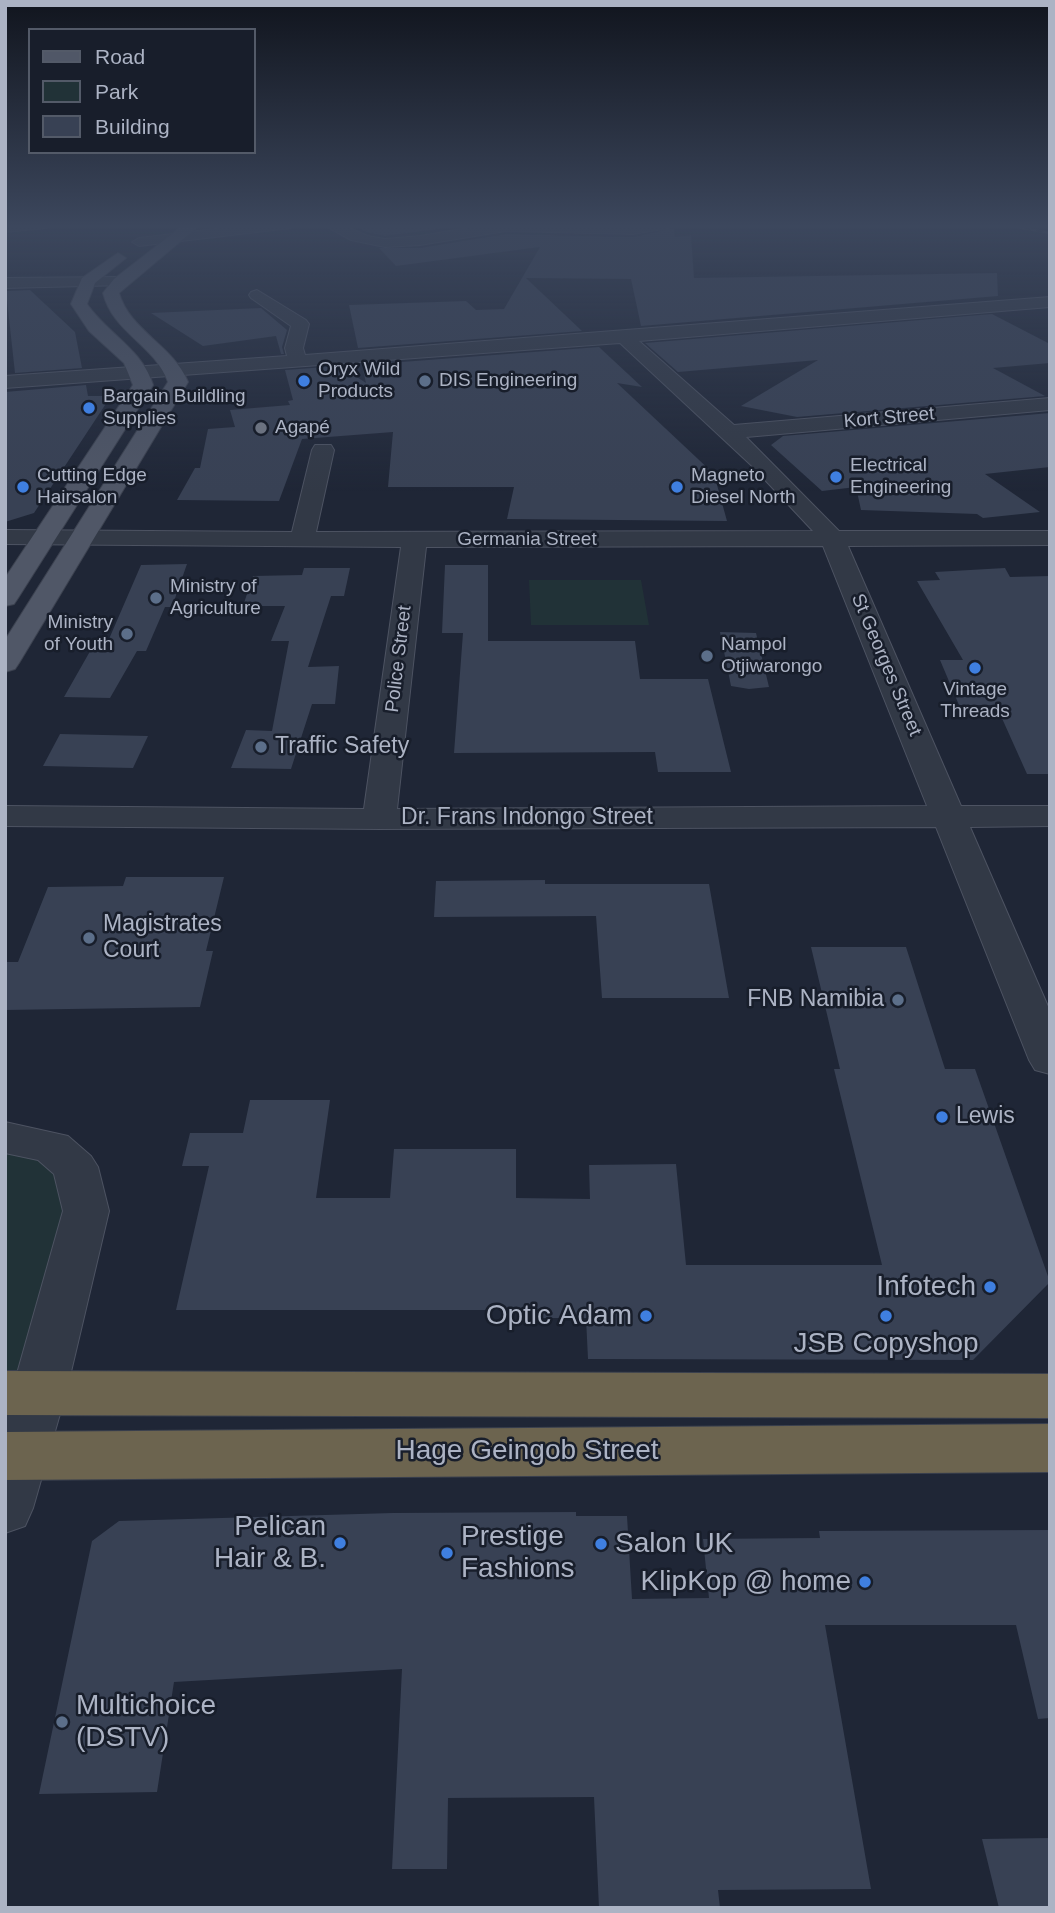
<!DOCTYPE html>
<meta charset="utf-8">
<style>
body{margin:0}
#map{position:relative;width:1055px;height:1913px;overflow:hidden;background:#1f2636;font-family:Arial,sans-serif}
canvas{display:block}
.frame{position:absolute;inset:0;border:7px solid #acb3c4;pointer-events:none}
.legend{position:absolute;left:28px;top:28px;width:228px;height:126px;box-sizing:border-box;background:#181e2b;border:2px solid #535a68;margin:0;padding:9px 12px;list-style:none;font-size:21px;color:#acb3c4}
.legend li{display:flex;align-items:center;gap:14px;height:35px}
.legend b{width:35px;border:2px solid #535a68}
</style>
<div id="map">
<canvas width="1055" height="1913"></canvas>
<div class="frame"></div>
<ul class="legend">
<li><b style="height:9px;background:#505767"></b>Road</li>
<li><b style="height:19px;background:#213237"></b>Park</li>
<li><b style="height:19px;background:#384154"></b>Building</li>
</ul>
</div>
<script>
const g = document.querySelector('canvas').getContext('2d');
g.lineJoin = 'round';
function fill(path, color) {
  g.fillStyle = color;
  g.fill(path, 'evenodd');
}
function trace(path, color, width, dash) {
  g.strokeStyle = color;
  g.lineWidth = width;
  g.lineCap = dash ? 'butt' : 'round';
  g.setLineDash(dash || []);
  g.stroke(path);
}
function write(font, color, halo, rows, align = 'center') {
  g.font = font + ' Arial,sans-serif';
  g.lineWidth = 5;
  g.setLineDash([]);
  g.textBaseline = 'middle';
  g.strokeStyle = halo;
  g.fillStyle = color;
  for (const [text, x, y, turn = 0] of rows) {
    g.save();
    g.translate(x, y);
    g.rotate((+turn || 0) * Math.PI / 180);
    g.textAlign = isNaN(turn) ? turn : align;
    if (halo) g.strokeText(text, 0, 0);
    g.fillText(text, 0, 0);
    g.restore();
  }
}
fill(new Path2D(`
 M529,580H641L649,625H531Z
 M5,1137L75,1167L39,1393H5Z`), '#213237');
fill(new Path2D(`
 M389,224H477L385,236L369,233L358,228Z
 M674,228L675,237L691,235L694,278L997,273L998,296L641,326L631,279L526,278L582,331L358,348L349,305L466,301L476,310L504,309L540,247L396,266L379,248H420L506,234L633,237Z
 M30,290L75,332L82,368L15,373L6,291Z
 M261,308L287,330L282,347L284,354H281L276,336L203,346L151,313Z
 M992,314L1050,344V363L993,368L1045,396L797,417L741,406L818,360L678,372L645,343Z
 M599,347L642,387L617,383L714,474L727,521L507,519L514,487H388L393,432L302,439L279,501L177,500L195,468H200L208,429L235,427L230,410L290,405L288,401L293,400L285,370L340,366L366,383L362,365Z
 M86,385L88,396H111L34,513L5,522V392Z
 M1050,413V467L985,474L1040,512L983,518L977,514L861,510L856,487L822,491L771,445L783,436Z
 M187,564L172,607H165L146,651H137L110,698L64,697L97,639H109L141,565Z
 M445,565H488V641H635L640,679H708L731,772H658L655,752L454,753L463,633H442Z
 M304,568H350L344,596H331L308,667L339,666L335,704H312L291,769L231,768L246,730L272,731L289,641H271L285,606H243L253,576L302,575Z
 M1005,568L1010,577L1050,576V774H1027L996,705H959L940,660H963L917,581L940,580L935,572Z
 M720,632L756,633L769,687L749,689L731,686Z
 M60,734L148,736L133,768L43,766Z
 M126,877H224L206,951H213L200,1007L5,1010V962H18L48,887L123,886Z
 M545,880V884H709L729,998H602L596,916L434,917L436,881Z
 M811,947H906L945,1069H975L1050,1282L973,1360L588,1359L586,1318H541V1310H176L209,1166H182L190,1133H243L250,1100H330L316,1198H390L394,1149H516V1198L590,1199L589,1165L676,1164L686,1265H882L834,1069H840Z
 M576,1512V1516H627L632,1599L709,1598L703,1539L820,1538L819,1531L1050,1530V1718L1038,1719L1016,1625H825L871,1889L718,1890L720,1908H599L594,1797L448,1798L447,1869H392L402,1669L174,1682L157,1792L39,1794L92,1541L119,1521L393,1513Z
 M1050,1838V1908H999L982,1839Z`), '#384154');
const minor = new Path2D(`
 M5,224H53L46,228L5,232Z
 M256,224H298L291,228L139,246L132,242L139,238Z
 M322,224H340L368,236L385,239L420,236L492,224H676L669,228L633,234L506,231L420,245L385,247L351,240Z
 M120,277L126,279L128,282L126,285L5,288V278Z
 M257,290L306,320L309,324L303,348L305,355L1050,297V307L639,341L734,425L1050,398V410L746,437L839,531H1050V545L848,546L961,806H1050V826L970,827L1050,1011V1074L1035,1070L1029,1060L936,827L379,829L5,826V806L364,809L401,547L5,544V530L292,532L312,450L315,445H331L334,450L316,532L813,531L751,465L620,343L5,388V376L287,356L285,348L291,326L251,298L249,295L251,292ZM823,546L927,806L397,809L426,547Z
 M5,1122L68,1136L91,1156L98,1167L109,1211L66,1393L33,1508L25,1526L5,1533V1416L63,1211L54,1174L38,1160L5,1153Z`);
const major = new Path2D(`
 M185,224H201L119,293C130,331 173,345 188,382L19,663L15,669L5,672V640L168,382C155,345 113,333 103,293L114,279Z
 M118,253L126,258L95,283L87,304C107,333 143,350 153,385L18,598L14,604L5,606V578L133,385L124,363L89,331L71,304L82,278Z`);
const highway = new Path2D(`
 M5,1371L1050,1374V1418L5,1415Z
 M1050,1424V1472L5,1480V1432Z`);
trace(minor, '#4d5362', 2);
trace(major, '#3c4250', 2);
trace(highway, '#3a404e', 2);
fill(minor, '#323946');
fill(major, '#505767');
fill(highway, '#6c644f');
const rail = new Path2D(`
 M1001,224L1050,233`);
trace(rail, '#545c6e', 2.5);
trace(rail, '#181e2b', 2, [6]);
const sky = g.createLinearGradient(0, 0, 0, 492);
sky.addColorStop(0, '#11151e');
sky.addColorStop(0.46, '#3c475d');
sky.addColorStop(1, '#3c475d00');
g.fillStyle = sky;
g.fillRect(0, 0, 1055, 492);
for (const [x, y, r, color] of [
 [304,381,7,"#3f7fe0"],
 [425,381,7,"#5c6f8a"],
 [89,408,7,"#3f7fe0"],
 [261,428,7,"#6b7280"],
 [836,477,7,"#3f7fe0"],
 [23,487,7,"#3f7fe0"],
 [677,487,7,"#3f7fe0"],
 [156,598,7,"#5c6f8a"],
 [127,634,7,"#5c6f8a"],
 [707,656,7,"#5c6f8a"],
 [975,668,7,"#3f7fe0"],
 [261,747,7,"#5c6f8a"],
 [89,938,7,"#5c6f8a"],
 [898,1000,7,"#5c6f8a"],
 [942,1117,7,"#3f7fe0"],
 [990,1287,7,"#3f7fe0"],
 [646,1316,7,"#3f7fe0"],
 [886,1316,7,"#3f7fe0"],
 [340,1543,7,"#3f7fe0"],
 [601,1544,7,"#3f7fe0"],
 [447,1553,7,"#3f7fe0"],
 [865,1582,7,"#3f7fe0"],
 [62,1722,7,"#5c6f8a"]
]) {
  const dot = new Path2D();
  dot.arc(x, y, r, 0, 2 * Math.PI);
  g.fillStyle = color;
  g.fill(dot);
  trace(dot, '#181e2b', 2.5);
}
write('19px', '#acb3c4', '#181e2b', [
 ["Oryx Wild",318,370],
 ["Products",318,392],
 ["DIS Engineering",439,381],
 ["Bargain Buildling",103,397],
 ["Supplies",103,419],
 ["Agapé",275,428],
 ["Electrical",850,466],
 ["Engineering",850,488],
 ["Cutting Edge",37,476],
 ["Hairsalon",37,498],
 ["Magneto",691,476],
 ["Diesel North",691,498],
 ["Ministry of",170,587],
 ["Agriculture",170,609],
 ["Ministry",113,623,"right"],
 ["of Youth",113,645,"right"],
 ["Nampol",721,645],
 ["Otjiwarongo",721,667],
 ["Vintage",975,690,"center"],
 ["Threads",975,712,"center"]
], 'left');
write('19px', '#acb3c4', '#181e2b', [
 ["Kort Street",889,418,-5],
 ["Germania Street",527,540],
 ["Police Street",399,659,-83],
 ["St Georges Street",886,665,67]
]);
write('23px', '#acb3c4', '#181e2b', [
 ["Traffic Safety",275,747],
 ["Magistrates",103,925],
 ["Court",103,951],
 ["FNB Namibia",884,1000,"right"],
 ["Lewis",956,1117]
], 'left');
write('23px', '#acb3c4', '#181e2b', [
 ["Dr. Frans Indongo Street",527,818]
]);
write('28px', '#acb3c4', '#181e2b', [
 ["Infotech",976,1287],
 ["Optic Adam",632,1316],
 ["JSB Copyshop",886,1344,"center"],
 ["Pelican",326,1527],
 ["Hair & B.",326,1559],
 ["Prestige",461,1537,"left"],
 ["Fashions",461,1569,"left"],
 ["Salon UK",615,1544,"left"],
 ["KlipKop @ home",851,1582],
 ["Multichoice",76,1706,"left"],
 ["(DSTV)",76,1738,"left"]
], 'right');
write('28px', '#acb3c4', '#181e2b', [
 ["Hage Geingob Street",527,1451]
]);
</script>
